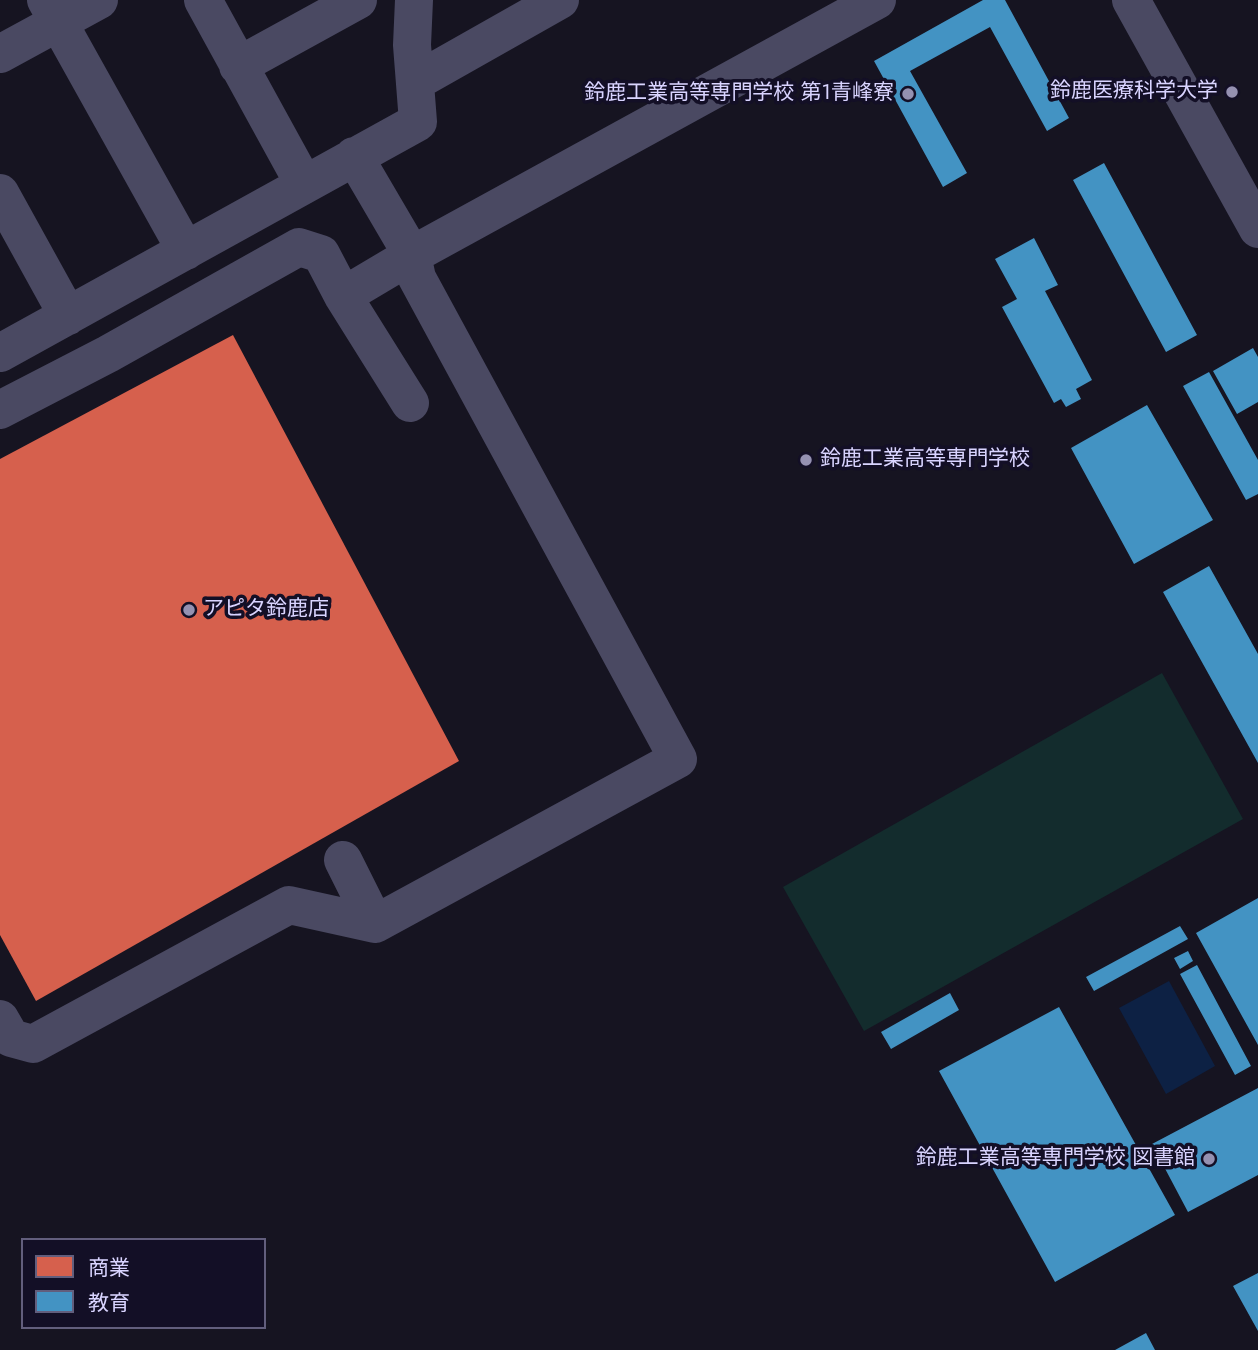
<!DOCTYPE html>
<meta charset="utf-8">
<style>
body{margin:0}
#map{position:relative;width:1258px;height:1350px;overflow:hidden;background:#161421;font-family:Jost,"Noto Sans JP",sans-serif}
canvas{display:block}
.legend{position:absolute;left:21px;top:1238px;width:245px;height:91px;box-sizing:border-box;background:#130f26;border:2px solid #625e7d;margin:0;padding:9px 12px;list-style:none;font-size:21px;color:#d9d4ff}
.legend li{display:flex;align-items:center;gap:14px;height:35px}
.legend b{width:35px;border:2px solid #625e7d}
</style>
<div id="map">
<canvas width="1258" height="1350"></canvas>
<ul class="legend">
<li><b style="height:19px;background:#d6604d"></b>商業</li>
<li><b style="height:19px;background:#4393c3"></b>教育</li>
</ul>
</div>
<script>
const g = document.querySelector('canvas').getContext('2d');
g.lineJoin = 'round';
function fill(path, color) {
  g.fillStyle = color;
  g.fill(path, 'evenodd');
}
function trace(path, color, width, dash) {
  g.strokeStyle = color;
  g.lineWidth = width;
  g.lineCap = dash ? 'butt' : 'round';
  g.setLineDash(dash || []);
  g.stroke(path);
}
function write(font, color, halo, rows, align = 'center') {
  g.font = font + ' Jost,"Noto Sans JP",sans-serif';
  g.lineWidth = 7;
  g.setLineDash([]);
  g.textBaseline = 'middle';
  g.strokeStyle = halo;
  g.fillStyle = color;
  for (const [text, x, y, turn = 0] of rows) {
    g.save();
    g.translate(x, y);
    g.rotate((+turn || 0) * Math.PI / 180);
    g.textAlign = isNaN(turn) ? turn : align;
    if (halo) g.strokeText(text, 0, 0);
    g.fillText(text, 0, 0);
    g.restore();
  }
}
fill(new Path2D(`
 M1162,673L1243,819L864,1031L783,887Z`), '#132c2d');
fill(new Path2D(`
 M1169,981L1215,1066L1166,1094L1119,1008Z`), '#0d2144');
fill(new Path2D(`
 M233,335L459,761L36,1001L0,935V459Z`), '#d6604d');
fill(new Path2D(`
 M983,0H1005L1069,118L1047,131L990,27L910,71L967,173L943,187L874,61Z
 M1104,163L1197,335L1166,352L1073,180Z
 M1034,238L1058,285L1045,291L1092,380L1076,389L1081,399L1066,407L1061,399L1054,403L1002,307L1017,299L995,259Z
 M1253,348L1258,357V402L1237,414L1213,371Z
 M1209,372L1258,460V494L1246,500L1183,386Z
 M1147,405L1213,520L1134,564L1071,448Z
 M1209,566L1258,654V763L1163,592Z
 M1258,898V1045L1196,933Z
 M1180,926L1188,939L1094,991L1086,977Z
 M1188,951L1193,961L1180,969L1174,958Z
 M1197,965L1251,1066L1235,1075L1180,974Z
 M950,993L959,1010L891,1049L881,1032Z
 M1059,1007L1175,1215L1055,1282L939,1071Z
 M1258,1088V1175L1188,1212L1152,1144Z
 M1258,1273V1331L1233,1286Z
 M1146,1333L1155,1350H1115Z`), '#4393c3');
trace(new Path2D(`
 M46,0L186,251
 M203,0L304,184
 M1131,0L1258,229
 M0,54L99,0
 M238,66L358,0
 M415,82L560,0
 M354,156L412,255L877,0
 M0,193L68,316
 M0,353L418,122L412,45L414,0
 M0,410L108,354L299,247L321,254L343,296L410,403
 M343,860L375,924
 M0,1019L11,1038L33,1044L289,905L375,924L678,759L417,278L412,255L343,296`), '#4a4962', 38);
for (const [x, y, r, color] of [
 [1232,92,7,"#9591b1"],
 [908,94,7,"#9591b1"],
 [806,460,7,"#9591b1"],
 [189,610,7,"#9591b1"],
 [1209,1159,7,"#9591b1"]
]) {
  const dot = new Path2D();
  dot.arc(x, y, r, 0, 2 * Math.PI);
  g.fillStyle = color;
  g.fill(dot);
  trace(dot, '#130f26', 2.5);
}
write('21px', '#d9d4ff', '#130f26', [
 ["鈴鹿医療科学大学",1218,92],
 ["鈴鹿工業高等専門学校 第1青峰寮",894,94],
 ["鈴鹿工業高等専門学校",820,460,"left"],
 ["アピタ鈴鹿店",203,610,"left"],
 ["鈴鹿工業高等専門学校 図書館",1195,1159]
], 'right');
</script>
